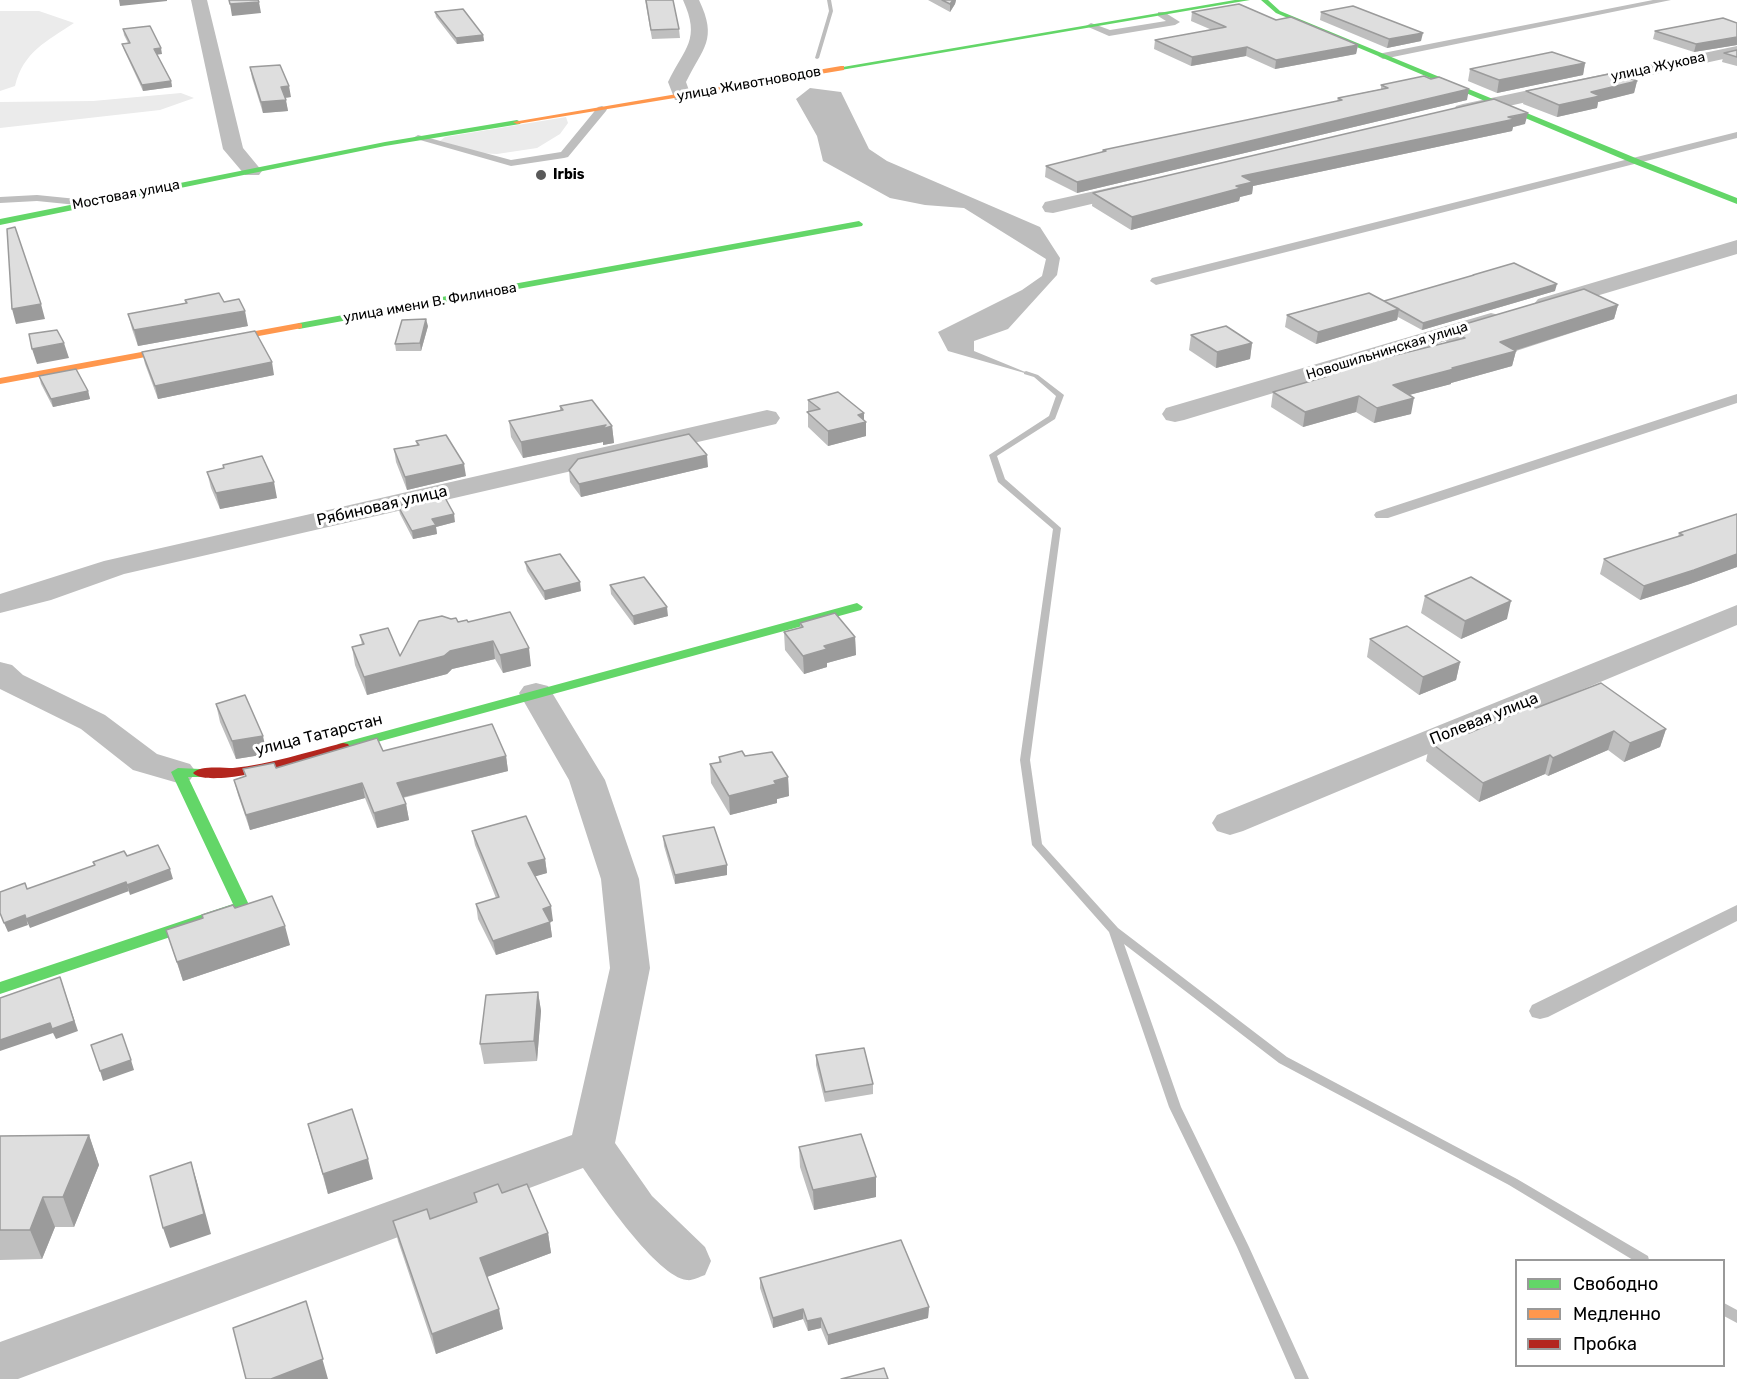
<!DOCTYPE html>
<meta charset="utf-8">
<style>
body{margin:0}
#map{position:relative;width:1737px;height:1379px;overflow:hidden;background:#fff;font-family:Rubik,sans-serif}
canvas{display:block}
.legend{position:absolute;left:1515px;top:1259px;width:210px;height:108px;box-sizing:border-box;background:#fff;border:2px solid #999;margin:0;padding:8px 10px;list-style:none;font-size:18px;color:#000}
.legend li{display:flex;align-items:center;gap:12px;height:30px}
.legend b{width:30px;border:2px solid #999}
</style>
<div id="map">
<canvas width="1737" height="1379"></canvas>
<ul class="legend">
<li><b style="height:8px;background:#63d668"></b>Свободно</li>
<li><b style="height:8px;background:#ff974d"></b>Медленно</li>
<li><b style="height:8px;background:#b3261e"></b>Пробка</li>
</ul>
</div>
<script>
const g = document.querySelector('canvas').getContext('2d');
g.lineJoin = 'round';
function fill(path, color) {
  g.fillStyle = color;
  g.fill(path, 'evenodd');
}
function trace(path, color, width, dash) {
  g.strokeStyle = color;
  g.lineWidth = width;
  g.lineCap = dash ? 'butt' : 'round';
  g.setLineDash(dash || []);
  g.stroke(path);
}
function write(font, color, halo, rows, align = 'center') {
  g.font = font + ' Rubik,sans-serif';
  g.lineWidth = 6;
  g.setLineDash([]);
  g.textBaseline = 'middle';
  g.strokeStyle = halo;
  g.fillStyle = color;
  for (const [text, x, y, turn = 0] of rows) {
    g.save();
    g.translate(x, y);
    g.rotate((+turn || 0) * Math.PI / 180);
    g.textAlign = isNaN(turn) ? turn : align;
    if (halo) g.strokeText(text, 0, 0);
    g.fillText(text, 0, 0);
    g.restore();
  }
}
fill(new Path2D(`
 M0,11H39L74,23C47,41 23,52 15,86L0,91Z
 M181,93L194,98L160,110L0,128V102L93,101Z
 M566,117L568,123L560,134L537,148L497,154L477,153L440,141L445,137Z`), '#ebebeb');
fill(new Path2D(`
 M810,88L841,92L869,149L887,161L1040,227L1060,258L1057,275L1008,329L974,341V351L1035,376L948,351L938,332L1022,290L1042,276L1046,259L964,208L925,205L890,198L823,161L817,136L796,99Z`), '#bdbdbd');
fill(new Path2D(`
 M827,0H831L833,11L819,58L817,59L815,58L829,11Z
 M1026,371L1038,375L1064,395L1055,419L997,456L1005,479L1061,528L1030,760L1042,844L1118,928L1287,1057L1517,1179L1648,1256L1649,1260H1633L1509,1185L1279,1063L1124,944L1181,1107L1249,1247L1309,1379H1295L1237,1247L1169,1107L1109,932L1032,845L1020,760L1053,529L998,482L989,455L1049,416L1056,396L1034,377L1024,374V372Z
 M1724,1303L1737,1310V1323L1724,1316Z`), '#bdbdbd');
fill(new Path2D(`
 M1653,0H1671L1383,59L1378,56L1383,53Z
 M1158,12H1164L1180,22L1175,25L1109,36L1086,26L1091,23L1110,30L1166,21L1158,16Z
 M602,106L607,109L606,111L568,157L564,158L511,166L413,138L418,135L511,160L561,152L598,107Z
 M1737,132V138L1156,285L1150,281L1152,278Z
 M37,195L87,200L93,203L87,206L37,201L0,203V197Z
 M1737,394V403L1388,518H1376L1374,515L1376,512Z
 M1737,905V921L1548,1017L1540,1019L1532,1017L1529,1011L1532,1005Z`), '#bebebe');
fill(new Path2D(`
 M191,0H207L243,148L262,171L259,175H245L223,149Z
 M683,0H699C718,40 703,47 686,82L691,96L689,100H675L668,82C685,47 701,40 683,0Z
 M1737,46V56L1463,116L1456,114L1454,110L1456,106L1463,104Z
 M1136,182L1143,184L1146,188L1143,192L1053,213L1045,212L1042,207L1045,202Z
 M1737,240V254L1546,311L1538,309L1534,304L1538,299Z
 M1491,313L1499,315L1503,320L1499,325L1184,420L1175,422L1166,420L1162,414L1166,408Z
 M767,410L776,412L780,418L776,424L124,574L51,600L0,613V594L104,561Z
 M1737,605V625L1243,831L1230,835L1217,831L1212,823L1217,815Z
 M0,662L12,665L23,675L105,715L157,754L190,764L196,772L190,780L178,783L133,770L81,729L0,689Z
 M536,683L548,686L605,780L639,879L650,968L615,1143L652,1196L705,1247L711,1261L705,1275C699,1277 692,1281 687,1280C657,1277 600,1193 583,1168L18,1379H0V1342L572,1135L610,968L601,879L569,780L519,693L524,686Z`), '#bebebe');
fill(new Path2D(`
 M1235,0H1250L841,70L837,68Z
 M1261,0H1268L1280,11L1638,159L1737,198V204L1632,163L1276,13Z
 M517,120L521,122L520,124L385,146L0,225V219L385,142Z
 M859,221L863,224L862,226L299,329L294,326L299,323Z
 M857,603L863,607L861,610L348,750H338L336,747L338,744Z
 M178,768L200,769L207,773L200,777H188L250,907L248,911L0,994V982L233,904L171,772Z`), '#63d668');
fill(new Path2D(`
 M841,66H844V70L517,124L513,122Z
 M299,323L302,324V328L0,384V378Z`), '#ff974d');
fill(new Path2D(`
 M343,743L348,744L350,747L348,750C324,757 209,791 193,773C200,765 222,768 233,768C271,764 307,752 343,743Z`), '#b3261e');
fill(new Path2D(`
 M645,0H673L679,29L680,38L652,39Z
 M928,0H956L955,4L950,12Z
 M435,12L483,35L484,41L457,44L436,17Z
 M1192,12L1276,20L1358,45L1356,54L1275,69L1246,56L1191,66L1154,49L1155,40L1212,30L1191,21Z
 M1321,12L1421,41L1387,48L1320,20Z
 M1737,23V45L1694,52L1653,39L1655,31Z
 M123,29L162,54H157L171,81L172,87L143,91L124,50L122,44L128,43L124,35Z
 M1737,50V66L1722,62L1724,53Z
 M1585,63L1583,75L1497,93L1468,81L1470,69Z
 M250,67L291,97L285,98L288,111L263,113L252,78Z
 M1637,81L1634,93L1598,102L1597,108L1557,117L1523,104L1526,91Z
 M1381,85L1467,100L1077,193L1045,177L1046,166L1102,152L1103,150L1337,101L1338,98L1381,89Z
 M1525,124L1513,127L1512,131L1253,186L1252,194L1240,197L1239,201L1131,230L1092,206L1093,193Z
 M1473,275L1555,291L1422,330L1398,317L1397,320L1316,344L1285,327L1287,315L1384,301L1472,276Z
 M185,300L224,302L248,326L138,346L132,329L128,314L186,304Z
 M1618,305L1614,319L1516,351L1512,366L1451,383V384L1409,395L1411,414L1374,423L1356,412L1303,427L1271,407L1273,392L1322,378L1323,373L1446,343L1448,329Z
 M428,326L421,351H396L395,344Z
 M1191,335L1252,343L1250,359L1216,368L1189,350Z
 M142,352L274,375L158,399L145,364Z
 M39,376L88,391L90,399L53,407L41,384Z
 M808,400L864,413V420L866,422V436L828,446L808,427Z
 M560,406L612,426L614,443L603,445V442L523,458L511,437L509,421L560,411Z
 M416,441L466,476L407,490L396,462L394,449L417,445Z
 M223,465L277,498L220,509L211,488L207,472L223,468Z
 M708,467L581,497L570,482L569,470Z
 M398,506L455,522L436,527L437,534L413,539L400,514Z
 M1737,514V567L1690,584L1640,600L1600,574L1604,559L1678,537L1679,533Z
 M525,562L581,591L545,600L527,571Z
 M610,585L668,616L634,625L611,594Z
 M1425,596L1507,619L1461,639L1421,613Z
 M458,622H468L531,666L503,673L495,659L452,669L447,674L367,695L355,665L352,647L362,645L360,635L400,656Z
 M800,623L855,637L856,655L827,663V667L804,674L785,650L784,632L800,628Z
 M1370,639L1460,662L1456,680L1419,695L1367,657Z
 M216,704L267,754L236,759L220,722Z
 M1536,708L1666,729L1660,747L1624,762L1608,750L1548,776L1545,774L1479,802L1426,761L1430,742L1469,733Z
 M383,751L506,756L508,771L403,798L406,804L409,820L377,828L365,798L250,830L238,795L234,780L245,777L243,769L276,768Z
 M745,756L788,777L789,796L777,799V803L730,815L711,783L710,764L719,762V757Z
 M472,831L545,859L547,873L535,876L553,921L550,922L552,937L496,955L478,919L476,904L496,898L475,845Z
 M663,836L727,865V875L675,884L664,846Z
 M235,908L290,945L183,981L166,930Z
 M538,992L541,1011L537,1061L484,1064L480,1044Z
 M816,1055L873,1084V1094L825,1102L816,1065Z
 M308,1124L373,1179L328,1194Z
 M89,1135L99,1165L74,1227H55L42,1259L0,1260V1136Z
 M799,1147L876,1197L814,1210L800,1167Z
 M474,1193H502L548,1233L551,1253L487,1277L503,1329L436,1354L398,1241L393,1221L430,1219L476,1203Z
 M760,1278L929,1307L928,1318L828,1345L821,1328L808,1331L803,1319L773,1328L760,1288Z`), '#bfbfbf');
fill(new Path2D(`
 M119,0H167V1L120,6Z
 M953,0H956L955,4L950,12V4Z
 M259,2L261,13L232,16L230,4Z
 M1423,33L1421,41L1387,48L1389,39Z
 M483,35L484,41L457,44L456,38Z
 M1737,37V45L1694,52L1696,44Z
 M1358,45L1356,54L1275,69L1276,60Z
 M1247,47L1246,56L1191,66L1192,57Z
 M161,48L162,54L155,55L154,49Z
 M1585,63L1583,75L1497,93L1499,80Z
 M171,81L172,87L143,91L142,85Z
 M1637,81L1634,93L1598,102L1597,108L1557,117L1559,105L1591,92Z
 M289,86L291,97L283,98L281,87Z
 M1469,89L1467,100L1077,193V182Z
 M286,100L288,111L263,113L261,102Z
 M1528,113L1525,124L1513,127L1512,131L1253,186L1252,194L1240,197L1239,201L1131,230L1132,217L1242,176Z
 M1557,284L1555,291L1422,330L1423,323Z
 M41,304L45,319L16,324L12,309Z
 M1618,305L1614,319L1513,351H1516L1512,366L1451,383V384L1390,400L1393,385L1452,368L1500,342Z
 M1399,309L1397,320L1316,344L1318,332Z
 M245,311L248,326L138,346L134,330Z
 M426,319L428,326L421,351L420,343Z
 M64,343L69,358L37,364L32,349Z
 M1252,343L1250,359L1216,368L1217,352Z
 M272,362L274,375L158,399L155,386Z
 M88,391L90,399L53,407L51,399Z
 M1359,396L1356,412L1303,427L1305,412Z
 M1414,398L1411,414L1374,423L1377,408Z
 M864,413V423L866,422V436L828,446V431L858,415Z
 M606,425L612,426L614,443L603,445V442L523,458L521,442Z
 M707,455L708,467L581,497L579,484Z
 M464,464L466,476L407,490L405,477Z
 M274,482L277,498L220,509L216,493Z
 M454,514L455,522L436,527L437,534L413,539L412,531L432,519Z
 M1737,554V567L1690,584L1640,600L1644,586Z
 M580,582L581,591L545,600L544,591Z
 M1511,601L1507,619L1461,639L1465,621Z
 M667,607L668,616L634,625L633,616Z
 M855,637L856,655L827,663V667L804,674L803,656L824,646Z
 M493,641L495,659L452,669L447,674L367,695L364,677L450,651Z
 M529,648L531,666L503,673L500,655Z
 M1460,662L1456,680L1419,695L1423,677Z
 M1666,729L1660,747L1624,762L1630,743Z
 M1614,731L1608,750L1548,776L1553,758Z
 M263,736L267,754L236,759L232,741Z
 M1550,755L1545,774L1479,802L1483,783Z
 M506,756L508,771L400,798L397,783Z
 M788,777L789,796L777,799V803L730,815L729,796Z
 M362,783L365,798L250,830L246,815Z
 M406,804L409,820L377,828L374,813Z
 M545,859L547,873L530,878L528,863Z
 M727,865V875L675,884V875Z
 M170,869L173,879L130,895L127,885Z
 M126,882L129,891L30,928L26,919Z
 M551,906L553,921L545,924L543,909Z
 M25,915L28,925L8,932L4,923Z
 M550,922L552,937L496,955L493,941Z
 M285,926L290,945L183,981L177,962Z
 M60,977L78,1031L56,1039L53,1033L0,1051V1040L50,1023Z
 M538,992L541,1011L537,1061L534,1041Z
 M131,1060L134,1070L103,1081L100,1071Z
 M89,1135L99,1165L74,1227L63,1197Z
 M368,1159L373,1179L328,1194L323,1174Z
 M191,1162L197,1182L211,1234L170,1248L163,1228Z
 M876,1177V1197L814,1210L813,1190Z
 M43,1197L55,1227L42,1259L30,1230Z
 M548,1233L551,1253L484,1278L480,1258Z
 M306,1301L328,1379H271Z
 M929,1307L928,1318L828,1345V1335Z
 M499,1309L503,1329L436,1354L432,1334Z
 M803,1309V1319L773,1328V1318Z
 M821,1318V1328L808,1331L807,1321Z`), '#9b9b9b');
const building = new Path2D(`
 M229,0H258L259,2L230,4Z
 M646,0H673L679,29L651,30Z
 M942,0H953L950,4Z
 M1239,4L1276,20L1291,17L1358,45L1276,60L1247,47L1192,57L1155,40L1226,27L1192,12Z
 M1353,6L1423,33L1389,39L1321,12Z
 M463,9L483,35L456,38L435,12Z
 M1723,18L1737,23V37L1696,44L1655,31Z
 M150,26L161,48L154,49L171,81L142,85L122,44L130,43L123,29Z
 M1737,50V57L1724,53Z
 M1552,52L1585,63L1499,80L1470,69Z
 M280,65L289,86L281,87L286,100L261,102L250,67Z
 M1614,73L1637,81L1591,92L1600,96L1559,105L1526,91Z
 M1424,76L1431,79L1439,77L1469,89L1077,182L1046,166L1106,151L1103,150L1342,100L1338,98L1388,88L1381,85Z
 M1494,99L1528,113L1508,117L1515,119L1242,176L1253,182L1236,186L1241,188L1132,217L1093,193Z
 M15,227L41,304L12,309L7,229Z
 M1514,263L1557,284L1423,323L1384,301L1474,275H1473Z
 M1584,289L1618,305L1500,342L1516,351L1452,368L1454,369L1393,385L1414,398L1377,408L1359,396L1305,412L1273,392L1328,376L1323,373L1465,338L1448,329Z
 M219,293L224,302L239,299L245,311L134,330L128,314L187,303L185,300Z
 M1369,293L1399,309L1318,332L1287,315Z
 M426,319L420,343L395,344L402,320Z
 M1226,326L1252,343L1217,352L1191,335Z
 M57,330L64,343L32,349L29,334Z
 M255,331L272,362L155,386L142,352Z
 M76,369L88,391L51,399L39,376Z
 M838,392L864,413L858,415L866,422L828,431L807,412L820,409L808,400Z
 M592,400L612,426L602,429L606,425L521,442L509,421L563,410L560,406Z
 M689,434L707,455L579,484L569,470L578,459Z
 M446,435L464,464L405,477L394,449L419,445L416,441Z
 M262,456L274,482L216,493L207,472L224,468L223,465Z
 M443,494L454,514L432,519L436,525L412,531L398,506Z
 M1737,514V554L1694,570L1644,586L1604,559L1683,535L1679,533Z
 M560,554L580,582L544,591L525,562Z
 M644,577L667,607L633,616L610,585Z
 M1471,577L1511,601L1465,621L1425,596Z
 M510,612L529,648L500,655L493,641L450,651L444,656L364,677L352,647L364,644L360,635L388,628L400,656L419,621L442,616L451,619L456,618L458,622L467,620L468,622Z
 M835,613L855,637L824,646L827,649L803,656L784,632L803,627L800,623Z
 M1407,626L1460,662L1423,677L1370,639Z
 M1601,683L1666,729L1630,743L1614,731L1553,758L1550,755L1483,783L1430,742L1464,729L1469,733L1533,706L1536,708Z
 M245,695L263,736L232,741L216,704Z
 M492,724L506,756L397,783L406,804L374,813L362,783L246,815L234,780L246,776L243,769L274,763L276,768L377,738L383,751Z
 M742,751L745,756L772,752L788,777L774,781L776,784L729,796L710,764L721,762L719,757Z
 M526,816L545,859L528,863L551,906L543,909L550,922L493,941L476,904L499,897L472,831Z
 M714,827L727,865L675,875L663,836Z
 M158,845L170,869L127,885L126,882L26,919L25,915L4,923L0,913V892L25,883L27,889L95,865L93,862L124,851L127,856Z
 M272,896L285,926L177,962L166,930L203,918L202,915L233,905L235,908Z
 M60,977L74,1021L52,1029L50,1023L0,1040V998Z
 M538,992L534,1041L480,1044L486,995Z
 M122,1034L131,1060L100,1071L91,1045Z
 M864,1048L873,1084L825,1092L816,1055Z
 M352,1109L368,1159L323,1174L308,1124Z
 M861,1134L876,1177L813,1190L799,1147Z
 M89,1135L63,1197H43L30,1230H0V1136Z
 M191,1162L204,1214L163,1228L150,1176Z
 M498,1184L502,1193L527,1184L548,1233L480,1258L499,1309L432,1334L393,1221L427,1209L430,1219L477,1202L474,1193Z
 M901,1240L929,1307L828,1335L821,1318L807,1321L803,1309L773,1318L760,1278Z
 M306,1301L323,1359L271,1379H246L233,1328Z
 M884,1368L888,1379H841Z`);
fill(building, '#dedede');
trace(building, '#9b9b9b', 1.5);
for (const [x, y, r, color] of [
 [541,175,6,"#595959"]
]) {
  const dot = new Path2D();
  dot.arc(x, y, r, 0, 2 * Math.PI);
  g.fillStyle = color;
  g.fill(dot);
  trace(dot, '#fff', 2);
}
write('14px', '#000', '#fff', [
 ["улица Жукова",1658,67,-12],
 ["улица Животноводов",749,84,-10],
 ["Мостовая улица",126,195,-11],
 ["улица имени В. Филинова",430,303,-10],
 ["Новошильнинская улица",1387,351,-17]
]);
write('bold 14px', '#000', '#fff', [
 ["Irbis",553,175]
], 'left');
write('16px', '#000', '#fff', [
 ["Рябиновая улица",382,506,-13],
 ["Полевая улица",1484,719,-22],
 ["улица Татарстан",319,735,-14]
]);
</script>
